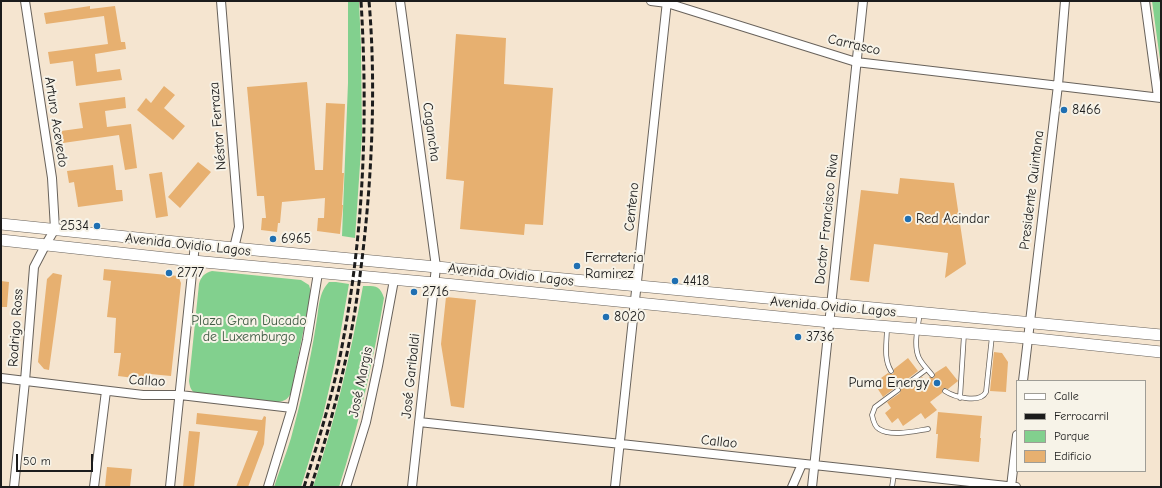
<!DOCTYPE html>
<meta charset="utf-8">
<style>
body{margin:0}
#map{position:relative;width:1162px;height:488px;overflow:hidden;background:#f5e5d0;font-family:"Comic Neue",sans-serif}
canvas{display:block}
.frame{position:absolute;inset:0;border:2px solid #1c1c1c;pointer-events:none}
.legend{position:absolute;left:1016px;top:380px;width:130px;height:92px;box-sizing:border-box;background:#f7f3e8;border:1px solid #9f9d96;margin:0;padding:5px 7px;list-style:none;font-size:12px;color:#1c1c1c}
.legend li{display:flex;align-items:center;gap:8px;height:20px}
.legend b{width:20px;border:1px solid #9f9d96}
.scale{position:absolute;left:16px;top:454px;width:77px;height:18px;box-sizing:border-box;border:2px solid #1c1c1c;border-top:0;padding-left:5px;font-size:12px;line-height:14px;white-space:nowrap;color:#1c1c1c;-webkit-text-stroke:3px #f7f3e8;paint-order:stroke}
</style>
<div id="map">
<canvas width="1162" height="488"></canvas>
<div class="frame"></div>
<ul class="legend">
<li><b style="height:5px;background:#fff"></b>Calle</li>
<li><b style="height:5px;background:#1c1c1c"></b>Ferrocarril</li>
<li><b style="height:11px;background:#82d08e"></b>Parque</li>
<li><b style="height:11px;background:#e7b070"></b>Edificio</li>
</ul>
<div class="scale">50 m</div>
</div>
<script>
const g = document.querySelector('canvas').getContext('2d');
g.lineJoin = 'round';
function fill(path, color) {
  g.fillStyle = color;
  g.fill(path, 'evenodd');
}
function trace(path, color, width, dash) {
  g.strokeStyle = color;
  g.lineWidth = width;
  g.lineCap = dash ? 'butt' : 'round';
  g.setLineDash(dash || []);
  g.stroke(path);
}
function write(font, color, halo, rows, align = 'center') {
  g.font = font + ' "Comic Neue",sans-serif';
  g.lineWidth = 4;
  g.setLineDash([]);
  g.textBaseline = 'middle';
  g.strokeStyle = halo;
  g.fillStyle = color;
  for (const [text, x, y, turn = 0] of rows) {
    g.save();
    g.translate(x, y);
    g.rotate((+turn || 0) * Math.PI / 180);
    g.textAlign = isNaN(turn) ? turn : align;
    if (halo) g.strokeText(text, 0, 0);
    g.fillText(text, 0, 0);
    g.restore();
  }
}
fill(new Path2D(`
 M348,1H359L361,47L362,135L355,238L342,236L348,83Z
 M1152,1H1161V67Z
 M212,271L301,280L309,285L311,292L291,393C288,399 285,401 278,402L197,394C191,391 190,388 189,381L199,284C201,276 205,273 212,271Z
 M329,282H336L349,284L336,359L323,415L301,487H274C279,471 286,455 291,438C301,401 310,363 316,325C319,310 318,293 329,282Z
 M363,286C375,286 380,285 384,298C373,362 359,425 339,487H313C335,421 351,354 363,286Z`), '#82d08e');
fill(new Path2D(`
 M90,6V9L115,6L121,42H125L126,49L95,54L97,72L120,69L122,80L76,86L73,61L50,64L48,52L108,44L104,16L46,24L44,13Z
 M456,34L506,38L504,84L553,88L543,225L525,224L524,235L460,229L464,181L446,179Z
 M307,82L315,170H323L326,103L345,104L342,173H344L342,205H343L340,234L317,231L318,218H324L325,198L282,202L280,223H278L277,232L261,230L262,218H266L264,196H257L247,87Z
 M164,86L175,95L164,108L185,126L173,140L137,110L146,98L151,103Z
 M125,97L126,108L105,111L107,127L131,124L137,168L125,170L119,135L63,143L61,131L83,128L79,103Z
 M198,162L211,172L180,208L168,197Z
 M113,165L116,190H122L123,201L78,207L74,182L69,183L67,171Z
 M162,172L168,216L156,218L149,174Z
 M900,178L954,183L966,264L945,278L948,253L874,244L869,282L850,280L861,190L898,194Z
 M104,269L178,276L181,283L171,376L150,374V380L118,376L121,353H114L116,318L107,317L111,281L103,280Z
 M53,273L62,275L49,370L44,369L38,362L47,279Z
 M1,281L9,282L7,307H1Z
 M446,297L476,300L464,408L451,406L441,344Z
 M994,352L1002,353L1008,362L1006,392L990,391Z
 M908,358L918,371L905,381L904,385L905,387H909L922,377L925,381L930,377L934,378L935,373L946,366L958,381L948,389L943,388L942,393L930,402L937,410L925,419L921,413L903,426L898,418L892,423L885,413L891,408L887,402L900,393L901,388L899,387H896L883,397L874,383L888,373L890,374H893L894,372V369Z
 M938,412L982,416L980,438H981L979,462L936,458L938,434H936Z
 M197,413L262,420L264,416L266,417L264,444L248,487H236L258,431L196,424Z
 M189,431L200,432L194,487H183Z
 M107,467L132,469L130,487H105Z`), '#e7b070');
const lane = new Path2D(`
 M920,313C918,327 913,345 919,358C922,364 928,370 932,375
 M887,327C887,342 883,358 891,371
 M907,384L927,369
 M898,390L875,407L872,415C873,420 875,427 879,429C891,437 915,431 928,429
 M945,391C954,397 980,404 986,392L992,336
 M960,398L964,334
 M892,487L894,474`);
const street = new Path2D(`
 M221,1L239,227L234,248
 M400,1L436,267L412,487
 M651,1L667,3L856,62L1161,98
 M1145,1L1158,97
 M1,378L143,395H180L292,408
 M1023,381L1058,85L1065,1
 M419,422L1016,487
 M14,487L25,381L34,267L46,244L55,229L52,178L25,1
 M94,487L106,391
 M170,487L195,244
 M268,487L292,408L307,340L318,273
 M346,487L366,422L378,366L394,280
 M615,487L667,1
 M792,487L802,464
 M812,487L863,1
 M1011,487L1017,435`);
const secondary = new Path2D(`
 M1,224L234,248L1161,335
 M1,240L193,261L435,283L830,322L1027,338L1161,352`);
trace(lane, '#68625b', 5.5);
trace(street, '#68625b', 10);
trace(secondary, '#68625b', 12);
trace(lane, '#fff', 4);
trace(street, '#fff', 8);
trace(secondary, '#fff', 11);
trace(new Path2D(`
 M304,487C319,439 334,391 343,341C364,229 368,115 361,1
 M311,487C331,423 349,357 358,290C371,198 377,94 369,1`), '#1c1c1c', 3, [6, 3]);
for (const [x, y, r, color] of [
 [1064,110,4,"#1f6fb2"],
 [908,219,4,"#1f6fb2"],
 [97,226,4,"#1f6fb2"],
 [273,239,4,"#1f6fb2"],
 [577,266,4,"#1f6fb2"],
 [169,273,4,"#1f6fb2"],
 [675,281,4,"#1f6fb2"],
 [414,292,4,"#1f6fb2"],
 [606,317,4,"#1f6fb2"],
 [798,337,4,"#1f6fb2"],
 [937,383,4,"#1f6fb2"]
]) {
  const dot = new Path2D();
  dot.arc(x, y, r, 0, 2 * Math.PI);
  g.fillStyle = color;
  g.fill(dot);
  trace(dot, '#f7f3e8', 1.5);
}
write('14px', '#1c1c1c', '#f7f3e8', [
 ["Carrasco",854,45,13],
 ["Arturo Acevedo",56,122,81],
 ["Néstor Ferraza",218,126,-95],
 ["Cagancha",431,132,82],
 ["Presidente Quintana",1032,190,-83],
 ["Centeno",632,207,-84],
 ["Doctor Francisco Riva",827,219,-84],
 ["Avenida Ovidio Lagos",188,245,6],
 ["Avenida Ovidio Lagos",511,275,6],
 ["Avenida Ovidio Lagos",833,307,5],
 ["Rodrigo Ross",16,328,-86],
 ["José Garibaldi",411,376,-84],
 ["Callao",147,381,3],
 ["José Margis",361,382,-78],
 ["Callao",719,442,6]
]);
write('14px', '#1c1c1c', '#f7f3e8', [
 ["8466",1072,110],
 ["Red Acindar",916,219],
 ["2534",89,226,"right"],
 ["6965",281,239],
 ["Ferreteria",585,258],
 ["Ramirez",585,274],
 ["2777",177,273],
 ["4418",683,281],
 ["2716",422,292],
 ["8020",614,317],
 ["3736",806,337],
 ["Puma Energy",929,383,"right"]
], 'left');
write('14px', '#405b44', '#f7f3e8', [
 ["Plaza Gran Ducado",249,321],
 ["de Luxemburgo",249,337]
]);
</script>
